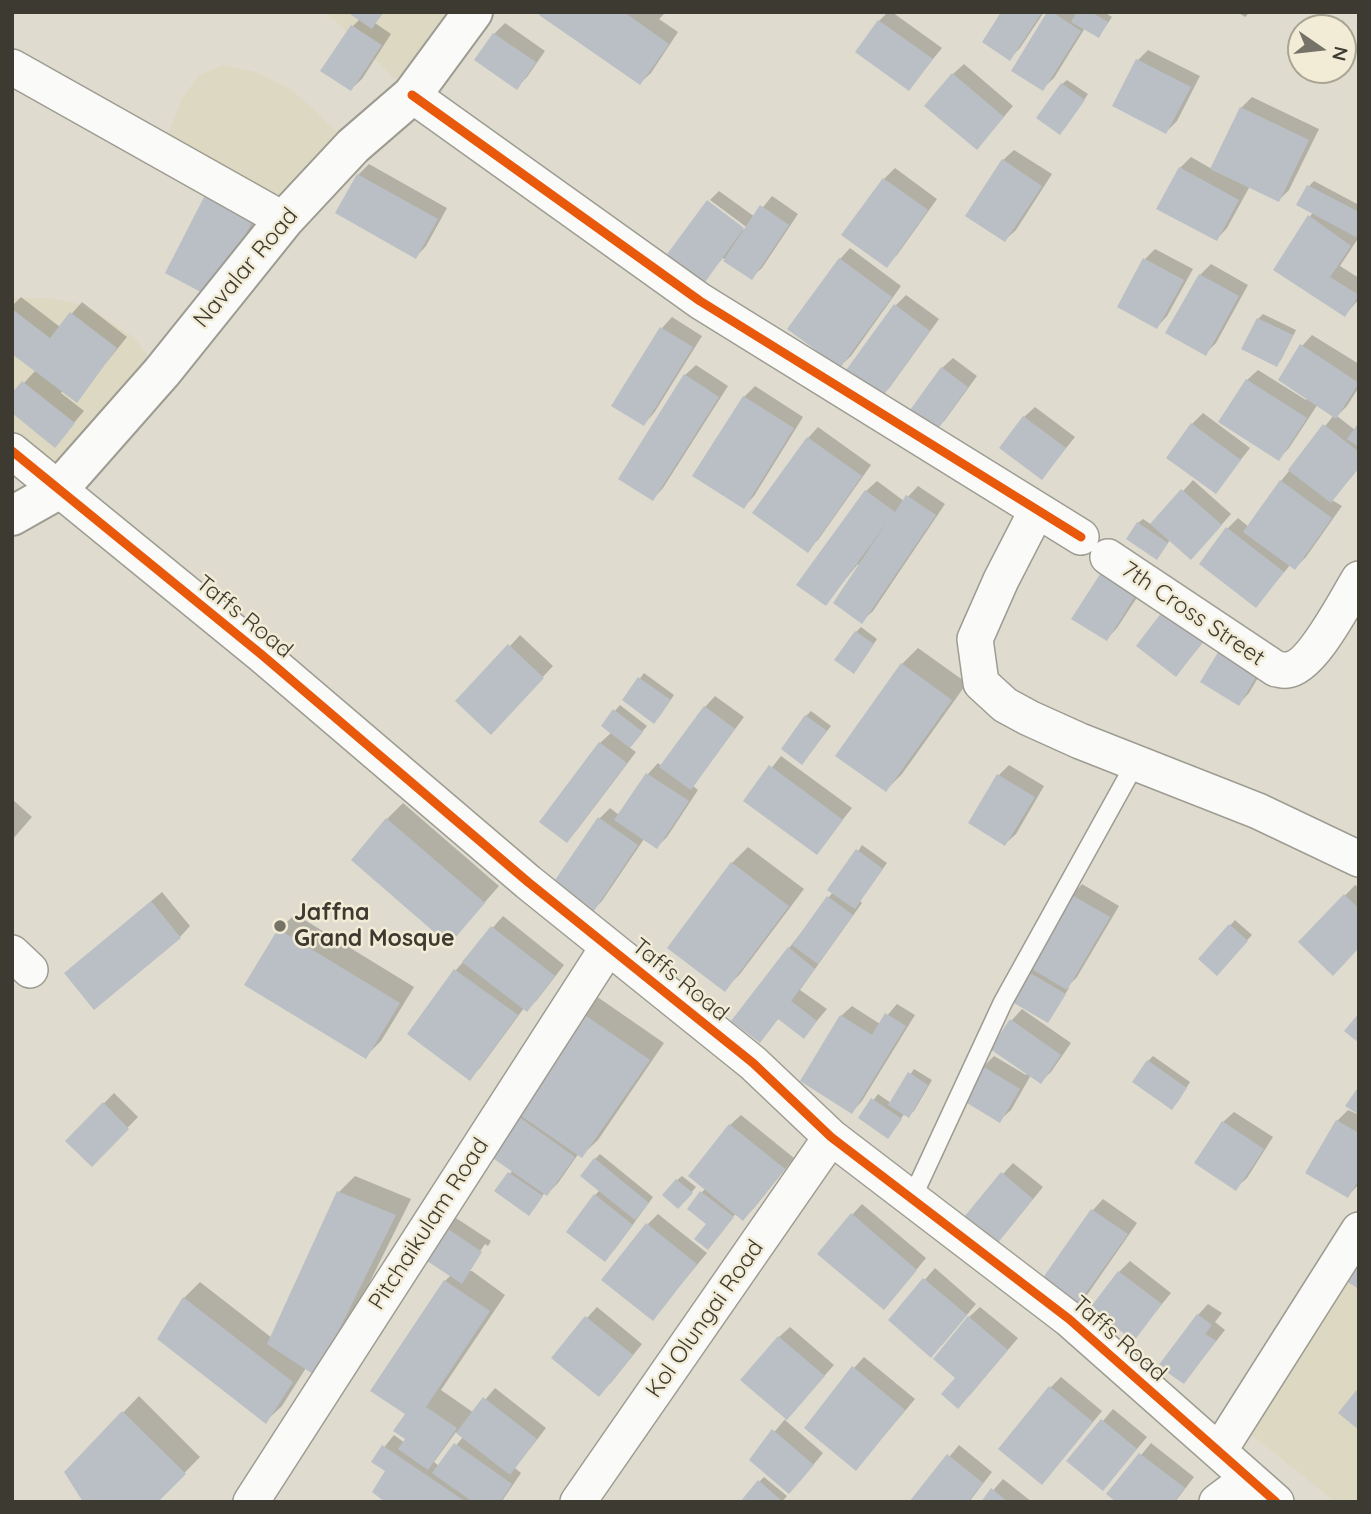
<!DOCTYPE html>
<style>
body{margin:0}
#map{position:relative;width:1371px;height:1514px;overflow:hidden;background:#dfdccf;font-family:Quicksand,sans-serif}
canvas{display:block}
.frame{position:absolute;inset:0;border:14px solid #3c3a31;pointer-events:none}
.north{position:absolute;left:1287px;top:14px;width:70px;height:70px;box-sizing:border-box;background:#f2ecd6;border:2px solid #a9a594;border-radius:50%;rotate:104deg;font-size:19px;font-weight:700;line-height:28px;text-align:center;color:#3c3a31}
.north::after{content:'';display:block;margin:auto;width:24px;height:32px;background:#757368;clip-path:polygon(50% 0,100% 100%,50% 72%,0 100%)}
</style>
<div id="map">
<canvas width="1371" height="1514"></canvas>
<div class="frame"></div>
<div class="north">N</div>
</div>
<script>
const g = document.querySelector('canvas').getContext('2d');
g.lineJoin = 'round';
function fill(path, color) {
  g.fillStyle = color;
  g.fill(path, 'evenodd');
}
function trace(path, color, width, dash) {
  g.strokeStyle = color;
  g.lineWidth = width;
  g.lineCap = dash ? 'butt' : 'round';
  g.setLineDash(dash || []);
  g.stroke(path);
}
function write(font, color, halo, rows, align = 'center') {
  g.font = font + ' Quicksand,sans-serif';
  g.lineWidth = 5;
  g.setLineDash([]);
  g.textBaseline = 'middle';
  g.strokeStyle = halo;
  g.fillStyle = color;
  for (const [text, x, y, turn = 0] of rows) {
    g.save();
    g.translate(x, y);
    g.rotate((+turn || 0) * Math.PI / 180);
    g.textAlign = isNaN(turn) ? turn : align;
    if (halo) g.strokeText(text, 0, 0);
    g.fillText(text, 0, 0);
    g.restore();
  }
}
fill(new Path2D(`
 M326,12H473L412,95Z
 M223,65L256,72L292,90L353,146L284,220L162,151L181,100L199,75Z
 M12,298H49L74,303L97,313L133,337L162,372L58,490L12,451Z
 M1359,1245V1502H1335L1241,1426Z`), '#ddd8c2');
fill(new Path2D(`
 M350,12H384L375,23L391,34L362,79L351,89L353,26L360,19Z
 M544,12H666L659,19L678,32L651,73L640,83Z
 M888,12H892L942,48L909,89L879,21Z
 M1003,12H1044L1020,48L1010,58Z
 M1049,12H1104L1112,17L1099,36L1085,28L1054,78L1043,88Z
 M1237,12H1250L1245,17Z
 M505,23L545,51L527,77L517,87L477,60L494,34Z
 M1148,50L1200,76L1177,121L1166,132L1138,60Z
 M964,64L1013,106L977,148L953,74Z
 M1067,80L1088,94L1065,128L1062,84Z
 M1252,97L1319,129L1289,190L1279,200L1250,186L1227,228L1217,239L1180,168L1191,157L1212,169L1241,108Z
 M1014,150L1052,174L1016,230L1005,240L1003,160Z
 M369,164L447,208L426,246L416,257L358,175Z
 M895,168L937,199L897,255L886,265L844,235L884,179Z
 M1314,181L1359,205V237L1340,266L1359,278V299L1345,315L1275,270L1313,212L1309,186Z
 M216,187L261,211L223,286L167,273L205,198Z
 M719,191L755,217L772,196L798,214L762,268L751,278L723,258L702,282L707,203L751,235L753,232L710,200Z
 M850,248L901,286L851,356L840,366V259Z
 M1155,249L1193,269L1167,316L1157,327L1145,259Z
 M1211,264L1248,285L1216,343L1205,354L1168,333L1200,275Z
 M906,295L939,319L890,387L879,398L846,372L896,305Z
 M21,297L60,327L82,302L127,337L76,400L63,390L61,393L84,411L55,445L12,396L36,370L12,352V306Z
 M1263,314L1296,330L1281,360L1276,365L1258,319Z
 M672,317L702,336L654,413L644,424L662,328Z
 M1312,335L1359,364V387L1347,406L1337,416L1355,430L1359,425V468L1332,500L1342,506L1306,557L1295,568L1291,564L1256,606L1227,529L1238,518L1249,527L1281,481L1334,415L1318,404L1289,448L1278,459L1247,380L1258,370L1306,400L1307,398L1302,346Z
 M953,358L977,376L945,420L934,431L942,368Z
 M696,365L728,386L663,488L653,499L685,375Z
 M755,386L803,417L754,496L744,507V397Z
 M1035,407L1075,437L1042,478L1024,417Z
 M1203,413L1250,448L1215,492L1192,424Z
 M818,427L871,465L818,540L807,550L808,438Z
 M1193,480L1231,514L1202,547L1170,540L1161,553L1138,523L1143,519L1152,525Z
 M877,481L904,501L918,486L945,504L873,611L862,621L860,566L858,564L825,604L866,491Z
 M1149,579L1117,628L1107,639L1074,618Z
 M861,627L877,639L858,667L856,632Z
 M1215,628L1176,675L1138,646Z
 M520,635L553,666L501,722L510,646Z
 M918,648L967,683L902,774L886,790L902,664Z
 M1268,661L1249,693L1239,704L1202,682Z
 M644,673L674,695L659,717L624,700Z
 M715,696L744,717L693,786L698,790L667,837L657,847L644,839L602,901L591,912L599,819L610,808L619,815L648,774L658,763L662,766L705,707Z
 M620,705L647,726L629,747L636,752L577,830L566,841L600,743L612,732L603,725Z
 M811,711L831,726L802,763L806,716Z
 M781,756L852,808L816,853L746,800Z
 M1009,765L1044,786L1016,834L1005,844L999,775Z
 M12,799L32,817L12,840Z
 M403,803L499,886L449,943L387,819Z
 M862,845L887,863L860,901L862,903L800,990L827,1009L804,1036L779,1018L760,1041L789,948L833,892Z
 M748,847L804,889L740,974L725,989L669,947L732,863Z
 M1082,884L1119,906L1077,977L1067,987L1069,988L1048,1021L1010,998L1072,895Z
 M1355,885L1359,888V946L1301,942Z
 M162,892L190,926L180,937L66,973Z
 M295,914L414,987L381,1041L365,1057L279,930Z
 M503,916L564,965L537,1000L526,1010L524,1008L480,1068L469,1078L409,1034L456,970Z
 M1235,920L1252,935L1217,973L1201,958Z
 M596,996L664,1043L598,1140L582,1155L579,1153L558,1183L547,1194L545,1192L534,1209L496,1191L513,1170L487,1151Z
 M897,1004L915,1015L862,1101L852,1112L841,1016L852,1006L880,1024Z
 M1022,1009L1071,1043L1051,1072L1040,1082L1031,1075L1011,1110L1000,1120L983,1067L994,1056L1026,1075L1027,1073L992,1048L1012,1020Z
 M1153,1056L1190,1082L1177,1103L1148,1061Z
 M914,1069L932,1080L914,1111L909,1115L905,1113L888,1137L860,1118L878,1094L891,1103Z
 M114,1093L138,1117L92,1164L67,1141Z
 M1348,1110L1359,1115V1184L1348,1196L1308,1172L1337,1121Z
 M1234,1112L1273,1137L1247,1178L1236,1188L1223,1122Z
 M741,1115L794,1158L754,1208L743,1219L736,1213L713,1243L702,1192L706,1188L730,1125Z
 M600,1154L653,1197L615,1249L605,1259L595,1195L600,1190L595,1159Z
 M1013,1163L1043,1187L1003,1236V1174Z
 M355,1176L411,1199L332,1358L306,1368L282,1406L266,1421L159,1339L184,1298L200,1282L272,1338L339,1192Z
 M682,1176L696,1187L683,1202L677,1180Z
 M1103,1199L1137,1223L1087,1295L1076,1305L1042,1281L1093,1210Z
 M862,1204L926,1258L894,1297L852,1215Z
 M658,1214L707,1253L652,1319L648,1224Z
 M453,1216L491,1241L488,1246L485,1244L467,1271H472L505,1295L441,1390L474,1413L495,1388L546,1428L515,1468L521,1473L502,1501L389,1502L388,1471L373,1461L394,1435L405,1443L407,1439V1414L445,1281L451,1275L423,1256ZM456,1432L463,1437L439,1466L434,1462Z
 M1130,1261L1171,1293L1133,1339L1119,1272Z
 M935,1268L976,1304L942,1345L890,1320Z
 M1208,1304L1222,1313L1215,1322L1225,1330L1184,1382L1198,1315Z
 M597,1307L642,1344L610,1384L587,1318Z
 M980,1307L1018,1338L969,1396L958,1378L969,1317Z
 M790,1327L834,1365L785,1420L823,1453L800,1481L751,1460L786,1418L779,1337Z
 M864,1357L915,1399L856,1469L854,1368Z
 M1061,1377L1102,1411L1052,1472L1050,1388Z
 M139,1396L200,1457L156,1502L66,1472Z
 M1113,1409L1147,1437L1103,1489L1069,1461Z
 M1151,1443L1194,1477L1175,1502H1119L1109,1494Z
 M959,1445L992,1472L969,1502H912Z
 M764,1477L787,1496L782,1502L759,1482Z
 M1003,1479L1032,1502H983Z`), '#0003');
fill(new Path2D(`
 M347,12H383L372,29Z
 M542,12H624L669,44L640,85L539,15Z
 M1001,12H1042L1010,61L982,42Z
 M1047,12H1052L1081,31L1043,91L1011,71Z
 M1077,12H1091L1108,22L1099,38L1071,22Z
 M878,20L933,59L909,91L855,52Z
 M351,25L382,45L351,91L320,71Z
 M493,33L536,62L517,90L474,60Z
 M1136,59L1191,87L1166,134L1112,106Z
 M952,73L1004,117L977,150L924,106Z
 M1061,83L1085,100L1060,135L1036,118Z
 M1240,107L1309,140L1279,202L1210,169Z
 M1002,159L1042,186L1005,242L965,216Z
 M1179,167L1239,200L1217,241L1156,209Z
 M357,174L438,219L416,259L335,213Z
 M883,178L928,210L887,268L841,235Z
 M1307,185L1359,212V233L1356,237L1296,205Z
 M204,197L252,222L212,298L165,273Z
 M707,200L744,228L703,285L665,257Z
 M760,205L789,225L752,280L723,261Z
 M1308,215L1351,246L1330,277L1359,295L1345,317L1273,270Z
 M839,258L892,297L840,368L787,329Z
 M1143,258L1184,280L1157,329L1117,307Z
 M1199,274L1239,296L1206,356L1165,333Z
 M894,304L930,331L880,400L844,373Z
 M12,309L50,338L70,312L117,348L77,403L12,354Z
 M1257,318L1293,335L1277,367L1241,349Z
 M660,327L693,347L644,426L611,406Z
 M1300,344L1359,383L1336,419L1278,380Z
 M941,367L968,387L935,433L908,413Z
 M684,374L719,397L653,501L618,479Z
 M1246,379L1307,418L1279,461L1218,422Z
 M22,381L75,423L55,448L12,413V393Z
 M743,396L794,428L744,509L692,476Z
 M1023,416L1066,448L1042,480L999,448Z
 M1359,422V447L1347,439Z
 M1191,423L1241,460L1216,494L1166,458Z
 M1323,424L1359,452V467L1331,503L1288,470Z
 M807,437L862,476L808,553L752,513Z
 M1280,480L1332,518L1295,570L1243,532Z
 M1181,489L1222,525L1191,560L1150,524Z
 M865,490L895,512L906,495L936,515L862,624L833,603L887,522L826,606L796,585Z
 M1137,522L1168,543L1157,560L1126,539Z
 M1226,527L1284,572L1256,608L1199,564Z
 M1104,568L1139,590L1107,641L1071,619Z
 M1165,608L1205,639L1176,677L1136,646Z
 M855,631L874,644L854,674L834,660Z
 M508,644L544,678L491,735L455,701Z
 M1220,649L1259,672L1239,706L1200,682Z
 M901,663L952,700L886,792L835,756Z
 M638,677L671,700L654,724L622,700Z
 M704,706L735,729L691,790L659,767Z
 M613,709L643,732L630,748L601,726Z
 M805,715L827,731L802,765L781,749Z
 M599,742L627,763L567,843L539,822Z
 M769,765L843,820L817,855L743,801Z
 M646,773L689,801L657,849L614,820Z
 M997,774L1035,797L1005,846L968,823Z
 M598,817L638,845L592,914L551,886Z
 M386,818L485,903L449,945L351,860Z
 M856,849L883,869L855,909L827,890Z
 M731,862L789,906L725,992L667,948Z
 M1070,894L1110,917L1067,990L1027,966Z
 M1344,894L1359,909V948L1333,976L1298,942Z
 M827,896L853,915L818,964L792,945Z
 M151,901L181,938L94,1010L64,973Z
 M1229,924L1248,941L1217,976L1198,959Z
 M491,926L555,976L527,1012L462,962Z
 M278,929L400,1003L366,1059L244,985Z
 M788,947L815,969L791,1001L817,1021L804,1039L778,1019L760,1043L731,1021Z
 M454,969L518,1015L470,1081L407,1034Z
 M1025,970L1066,994L1048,1023L1007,999Z
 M579,1011L650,1060L582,1158L511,1109Z
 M885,1013L906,1026L852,1114L800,1081L840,1015L872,1035Z
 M1359,1013V1043L1344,1031Z
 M1010,1019L1061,1055L1041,1084L990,1049Z
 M1147,1060L1187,1088L1172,1110L1132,1082Z
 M982,1066L1020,1089L1000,1123L962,1100Z
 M908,1072L928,1085L909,1118L888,1105Z
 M1359,1086V1115L1345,1106Z
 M871,1098L902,1119L888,1139L858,1118Z
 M103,1102L129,1129L92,1167L65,1141Z
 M512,1112L575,1157L547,1196L484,1152Z
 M1336,1120L1359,1133V1179L1348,1198L1305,1173Z
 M1222,1121L1264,1149L1236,1191L1194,1163Z
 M729,1124L785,1169L743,1221L688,1176Z
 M594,1158L649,1203L635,1220L580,1176Z
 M508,1172L543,1196L529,1216L494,1191Z
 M1001,1172L1033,1199L993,1249L960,1222Z
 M676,1179L693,1193L678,1209L662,1195Z
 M337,1191L396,1215L316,1376L267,1344Z
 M700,1191L734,1217L708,1250L694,1239L706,1224L687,1209Z
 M594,1194L633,1225L605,1262L566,1232Z
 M1091,1209L1128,1234L1076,1307L1040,1282Z
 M851,1213L917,1270L884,1310L817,1254Z
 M646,1223L697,1264L653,1321L601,1280Z
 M442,1225L482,1252L462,1284L421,1257Z
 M1359,1250V1289L1341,1278Z
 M1118,1271L1162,1304L1134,1341L1090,1308Z
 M923,1278L967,1315L931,1358L888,1320Z
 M444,1280L490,1311L426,1407L457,1428L428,1470L398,1449L405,1439L393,1431L405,1414L370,1391Z
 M183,1297L293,1382L266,1424L157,1339Z
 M1197,1314L1212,1325L1205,1334L1216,1341L1184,1384L1158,1366Z
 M585,1316L633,1355L599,1397L551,1358Z
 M968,1316L1008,1350L958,1409L941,1394L955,1378L933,1359Z
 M778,1336L825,1376L787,1420L740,1380Z
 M852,1366L905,1410L856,1471L804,1428Z
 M1049,1386L1093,1422L1042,1485L998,1449Z
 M1359,1387V1430L1338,1413Z
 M483,1397L537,1439L510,1475L456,1433Z
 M122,1411L186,1474L158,1502H83L64,1472Z
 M1101,1419L1137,1449L1103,1491L1066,1461Z
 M772,1429L814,1465L789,1494L749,1460Z
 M454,1443L512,1484L500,1502H473L432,1473Z
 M382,1445L466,1502H385L372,1492L385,1471L371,1462Z
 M1139,1453L1185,1488L1174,1502H1116L1106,1494Z
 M947,1454L983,1483L968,1502H909Z
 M758,1480L783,1502H740Z
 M991,1488L1008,1502H981Z`), '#b9bfc5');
const service = new Path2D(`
 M912,1198L1003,1002L1136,762`);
const minor = new Path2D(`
 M12,67L284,220
 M412,95L700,301L1081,537
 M12,451L262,655L528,882L753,1063L831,1137L1069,1319L1276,1502
 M1037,510L1001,580L975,639L981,683L1005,705L1029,718L1080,741L1258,811L1359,859
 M1108,557L1276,669C1280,669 1283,671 1287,670C1312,668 1346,600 1359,579
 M12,953L30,970
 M1219,1451L1359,1230
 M251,1502L608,947
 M578,1502L831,1137
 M1217,1502L1249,1478`);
const tertiary = new Path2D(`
 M12,516L58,490L162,372L284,220L353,146L412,95L473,12`);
trace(service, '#9e9c92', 21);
trace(minor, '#9e9c92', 38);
trace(tertiary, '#9e9c92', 42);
trace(service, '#fafaf8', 18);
trace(minor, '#fafaf8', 35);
trace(tertiary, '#fafaf8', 38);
trace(new Path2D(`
 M412,95L700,301L1081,537
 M12,451L262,655L528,882L753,1063L831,1137L1069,1319L1276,1502`), '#e8590c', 9);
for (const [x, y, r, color] of [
 [280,926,7,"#757368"]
]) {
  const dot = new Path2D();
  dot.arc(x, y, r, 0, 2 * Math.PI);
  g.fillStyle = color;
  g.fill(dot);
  trace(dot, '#f2ecd6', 2.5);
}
write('23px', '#3c3a31', '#f2ecd6', [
 ["Navalar Road",246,268,-50],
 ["7th Cross Street",1193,614,34],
 ["Taffs Road",244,617,39],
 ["Taffs Road",680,980,39],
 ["Pitchaikulam Road",429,1224,-57],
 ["Kol Olungai Road",705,1319,-55],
 ["Taffs Road",1119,1339,41]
]);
write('bold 23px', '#3c3a31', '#f2ecd6', [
 ["Jaffna",294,913],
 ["Grand Mosque",294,939]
], 'left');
</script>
